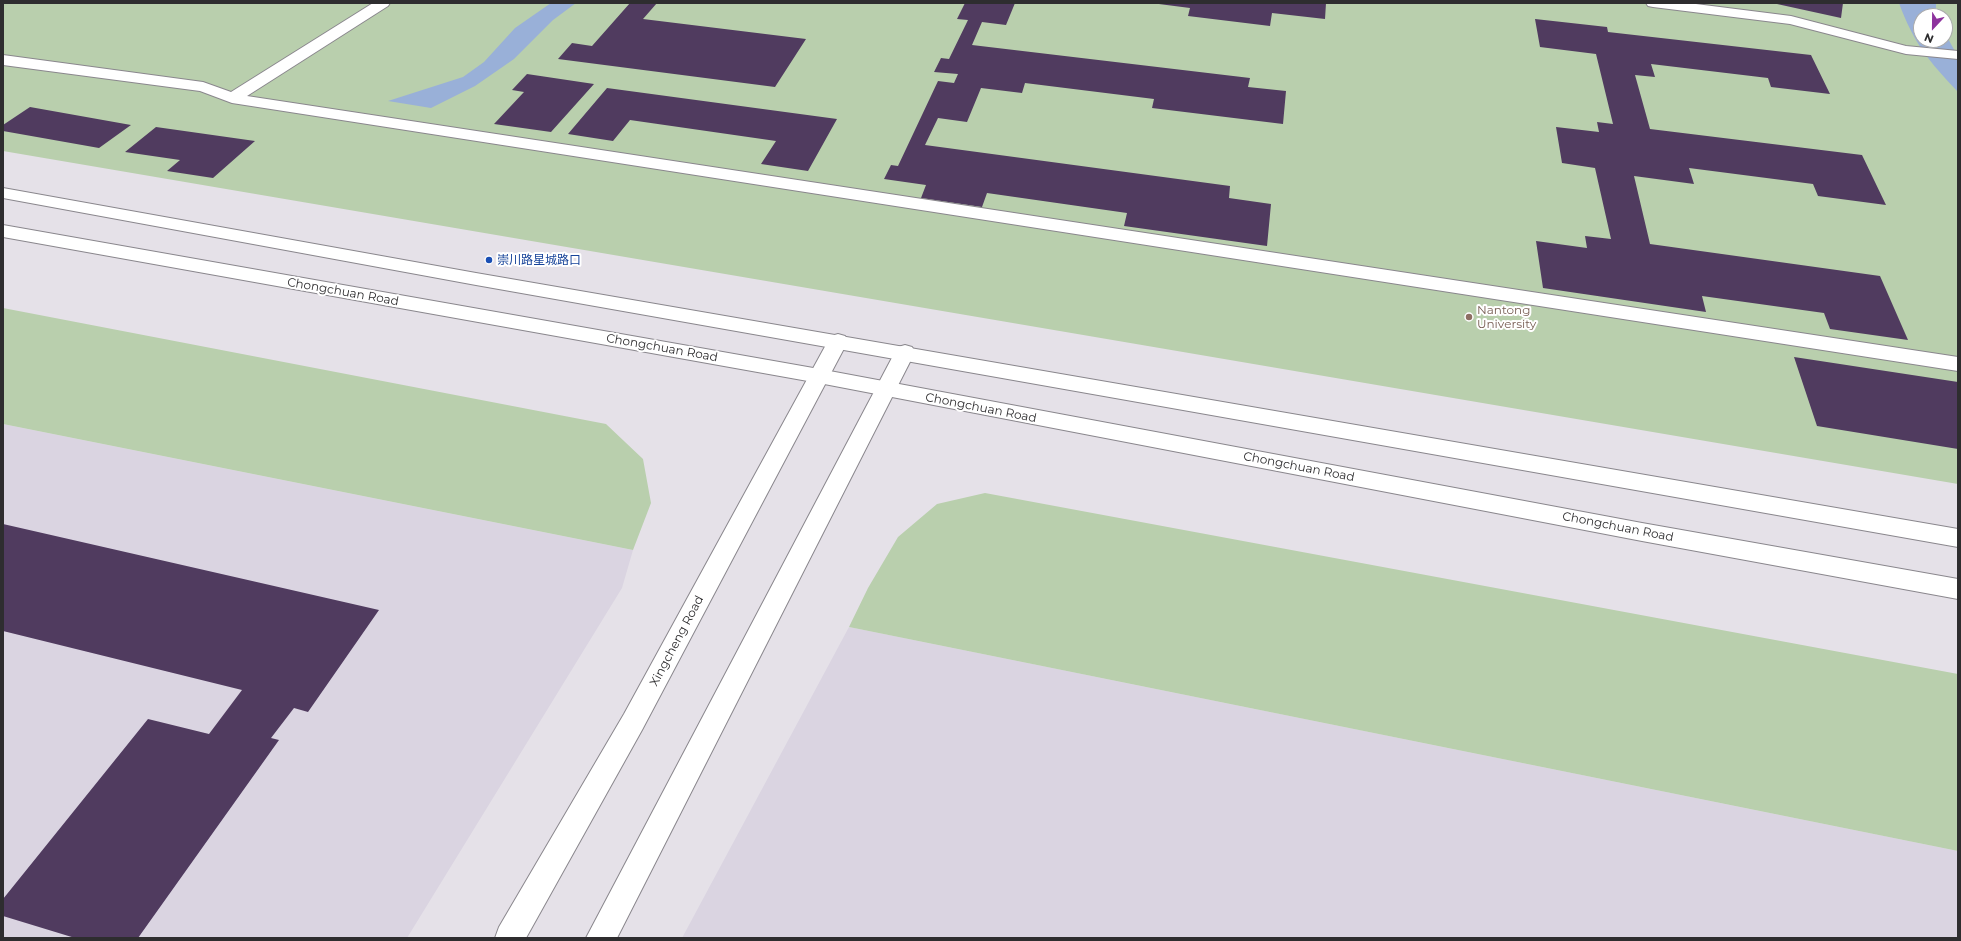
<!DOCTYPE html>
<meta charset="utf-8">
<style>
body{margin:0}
#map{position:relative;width:1961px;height:941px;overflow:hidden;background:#e5e1e8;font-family:Montserrat,sans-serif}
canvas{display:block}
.frame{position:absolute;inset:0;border:4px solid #2e2d2f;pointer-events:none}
.north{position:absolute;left:1913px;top:8px;width:40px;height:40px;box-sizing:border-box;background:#fff;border:1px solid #ababac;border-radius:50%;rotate:202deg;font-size:11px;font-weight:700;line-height:16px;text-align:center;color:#2e2d2f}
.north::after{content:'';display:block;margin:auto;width:14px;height:18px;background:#8d329d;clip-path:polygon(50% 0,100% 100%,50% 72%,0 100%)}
</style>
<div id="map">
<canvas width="1961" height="941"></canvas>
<div class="frame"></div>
<div class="north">N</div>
</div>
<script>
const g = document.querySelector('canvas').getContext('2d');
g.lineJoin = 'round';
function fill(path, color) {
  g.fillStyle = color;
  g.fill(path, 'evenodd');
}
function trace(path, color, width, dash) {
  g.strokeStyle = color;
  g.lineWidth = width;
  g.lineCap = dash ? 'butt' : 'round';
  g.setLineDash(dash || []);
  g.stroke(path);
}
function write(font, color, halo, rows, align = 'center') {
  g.font = font + ' Montserrat,"Noto Sans SC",sans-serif';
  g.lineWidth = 4;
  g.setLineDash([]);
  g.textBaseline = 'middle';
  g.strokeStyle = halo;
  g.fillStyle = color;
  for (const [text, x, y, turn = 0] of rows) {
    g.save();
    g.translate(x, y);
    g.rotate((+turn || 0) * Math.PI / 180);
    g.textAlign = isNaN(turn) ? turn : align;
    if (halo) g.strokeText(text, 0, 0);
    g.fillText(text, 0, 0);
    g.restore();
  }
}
fill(new Path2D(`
 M3,424L633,550L622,588L407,938H3Z
 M849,627L1958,851V938H682Z`), '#dad4e1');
fill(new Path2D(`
 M3,3H1958V484L3,151ZM1921,16H1945V40H1921Z
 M3,308L606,424L643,459L651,503L633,550L3,424Z
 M985,493L1958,674V851L849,627L868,588L898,537L937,504Z`), '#b9cfad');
fill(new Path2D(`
 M551,3H576L553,20L514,59L475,86L431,108L388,101L463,77L484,62L515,28Z
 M1899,3H1936V16H1921V40H1945V33L1958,57V92C1929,61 1914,44 1899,3Z`), '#99b0d8');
fill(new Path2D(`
 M630,3H657L643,19L806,39L775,87L558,59L572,43L592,46Z
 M965,3H1015L1006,25L982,22L972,45L1250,78L1248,87L1286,91L1283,124L1152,108L1154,99L1025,83L1022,93L981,88L967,122L938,118L925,145L1230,186L1229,198L1271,204L1267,246L1124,226L1127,213L987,193L982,207L921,198L926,185L884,179L891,165L898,166L938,81L954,83L958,74L934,72L941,58L949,59L968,20L957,19Z
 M1151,3H1326L1325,19L1272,13L1270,26L1188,16L1190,8Z
 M1843,3L1841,18L1777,4V3Z
 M1535,19L1607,27L1608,32L1811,55L1830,94L1771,87L1768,78L1651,64L1655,77L1635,75L1650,129L1862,155L1886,205L1818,196L1813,184L1689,168L1694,184L1634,176L1650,244L1880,276L1908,340L1830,329L1824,313L1702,296L1706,312L1543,288L1536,241L1587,248L1585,236L1611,239L1595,168L1562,163L1556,127L1599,132L1597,122L1613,124L1596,54L1540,47Z
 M527,74L594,84L551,132L494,124L524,92L512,90Z
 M607,88L837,119L808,171L761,164L776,141L630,120L613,141L568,134Z
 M30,107L131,125L99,148L3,131V125Z
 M156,127L255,141L213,178L167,171L180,160L125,152Z
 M1794,357L1958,382V449L1817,426Z
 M3,524L379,610L308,712L294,708L271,738L279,740L138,938H75L3,916V899L148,719L209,734L242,690L3,631Z`), '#503b5f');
const service = new Path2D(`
 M373,3H390L388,6L247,96L1958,357V371L232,103L200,91L3,65V55L203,82L231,92Z
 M1646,3H1688L1791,16L1906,46L1958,51V59L1906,54L1790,24L1653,7L1648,6Z`);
const tertiary = new Path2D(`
 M838,334L845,336L848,341L642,730L526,938H495L499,927L624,714L828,341L831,336Z
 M905,345L912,347L915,352L617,938H586L895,352L898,347Z`);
const secondary = new Path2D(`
 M3,188L476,273L1958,529V547L476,285L3,198Z
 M3,225L819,369L1642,523L1958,579V599L1642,541L819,383L3,237Z`);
trace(service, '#8a878d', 2);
trace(tertiary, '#8a878d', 2);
trace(secondary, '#8a878d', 2);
fill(service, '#fff');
fill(tertiary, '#fff');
fill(secondary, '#fff');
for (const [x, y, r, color] of [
 [489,260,4,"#1a4fb4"],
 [1469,317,4,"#8d6e63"]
]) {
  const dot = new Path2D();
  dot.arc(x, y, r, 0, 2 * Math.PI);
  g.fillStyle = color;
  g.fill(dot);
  trace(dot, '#fff', 1.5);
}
write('12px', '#164399', '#fff', [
 ["崇川路星城路口",497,260]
], 'left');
write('12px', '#2e2d2f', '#fff', [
 ["Chongchuan Road",343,292,10],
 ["Chongchuan Road",662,348,10],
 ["Chongchuan Road",981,408,11],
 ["Chongchuan Road",1299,467,11],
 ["Chongchuan Road",1618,527,11],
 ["Xingcheng Road",677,641,-62]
]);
write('12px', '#785e54', '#fff', [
 ["Nantong",1477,310],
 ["University",1477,324]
], 'left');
</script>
